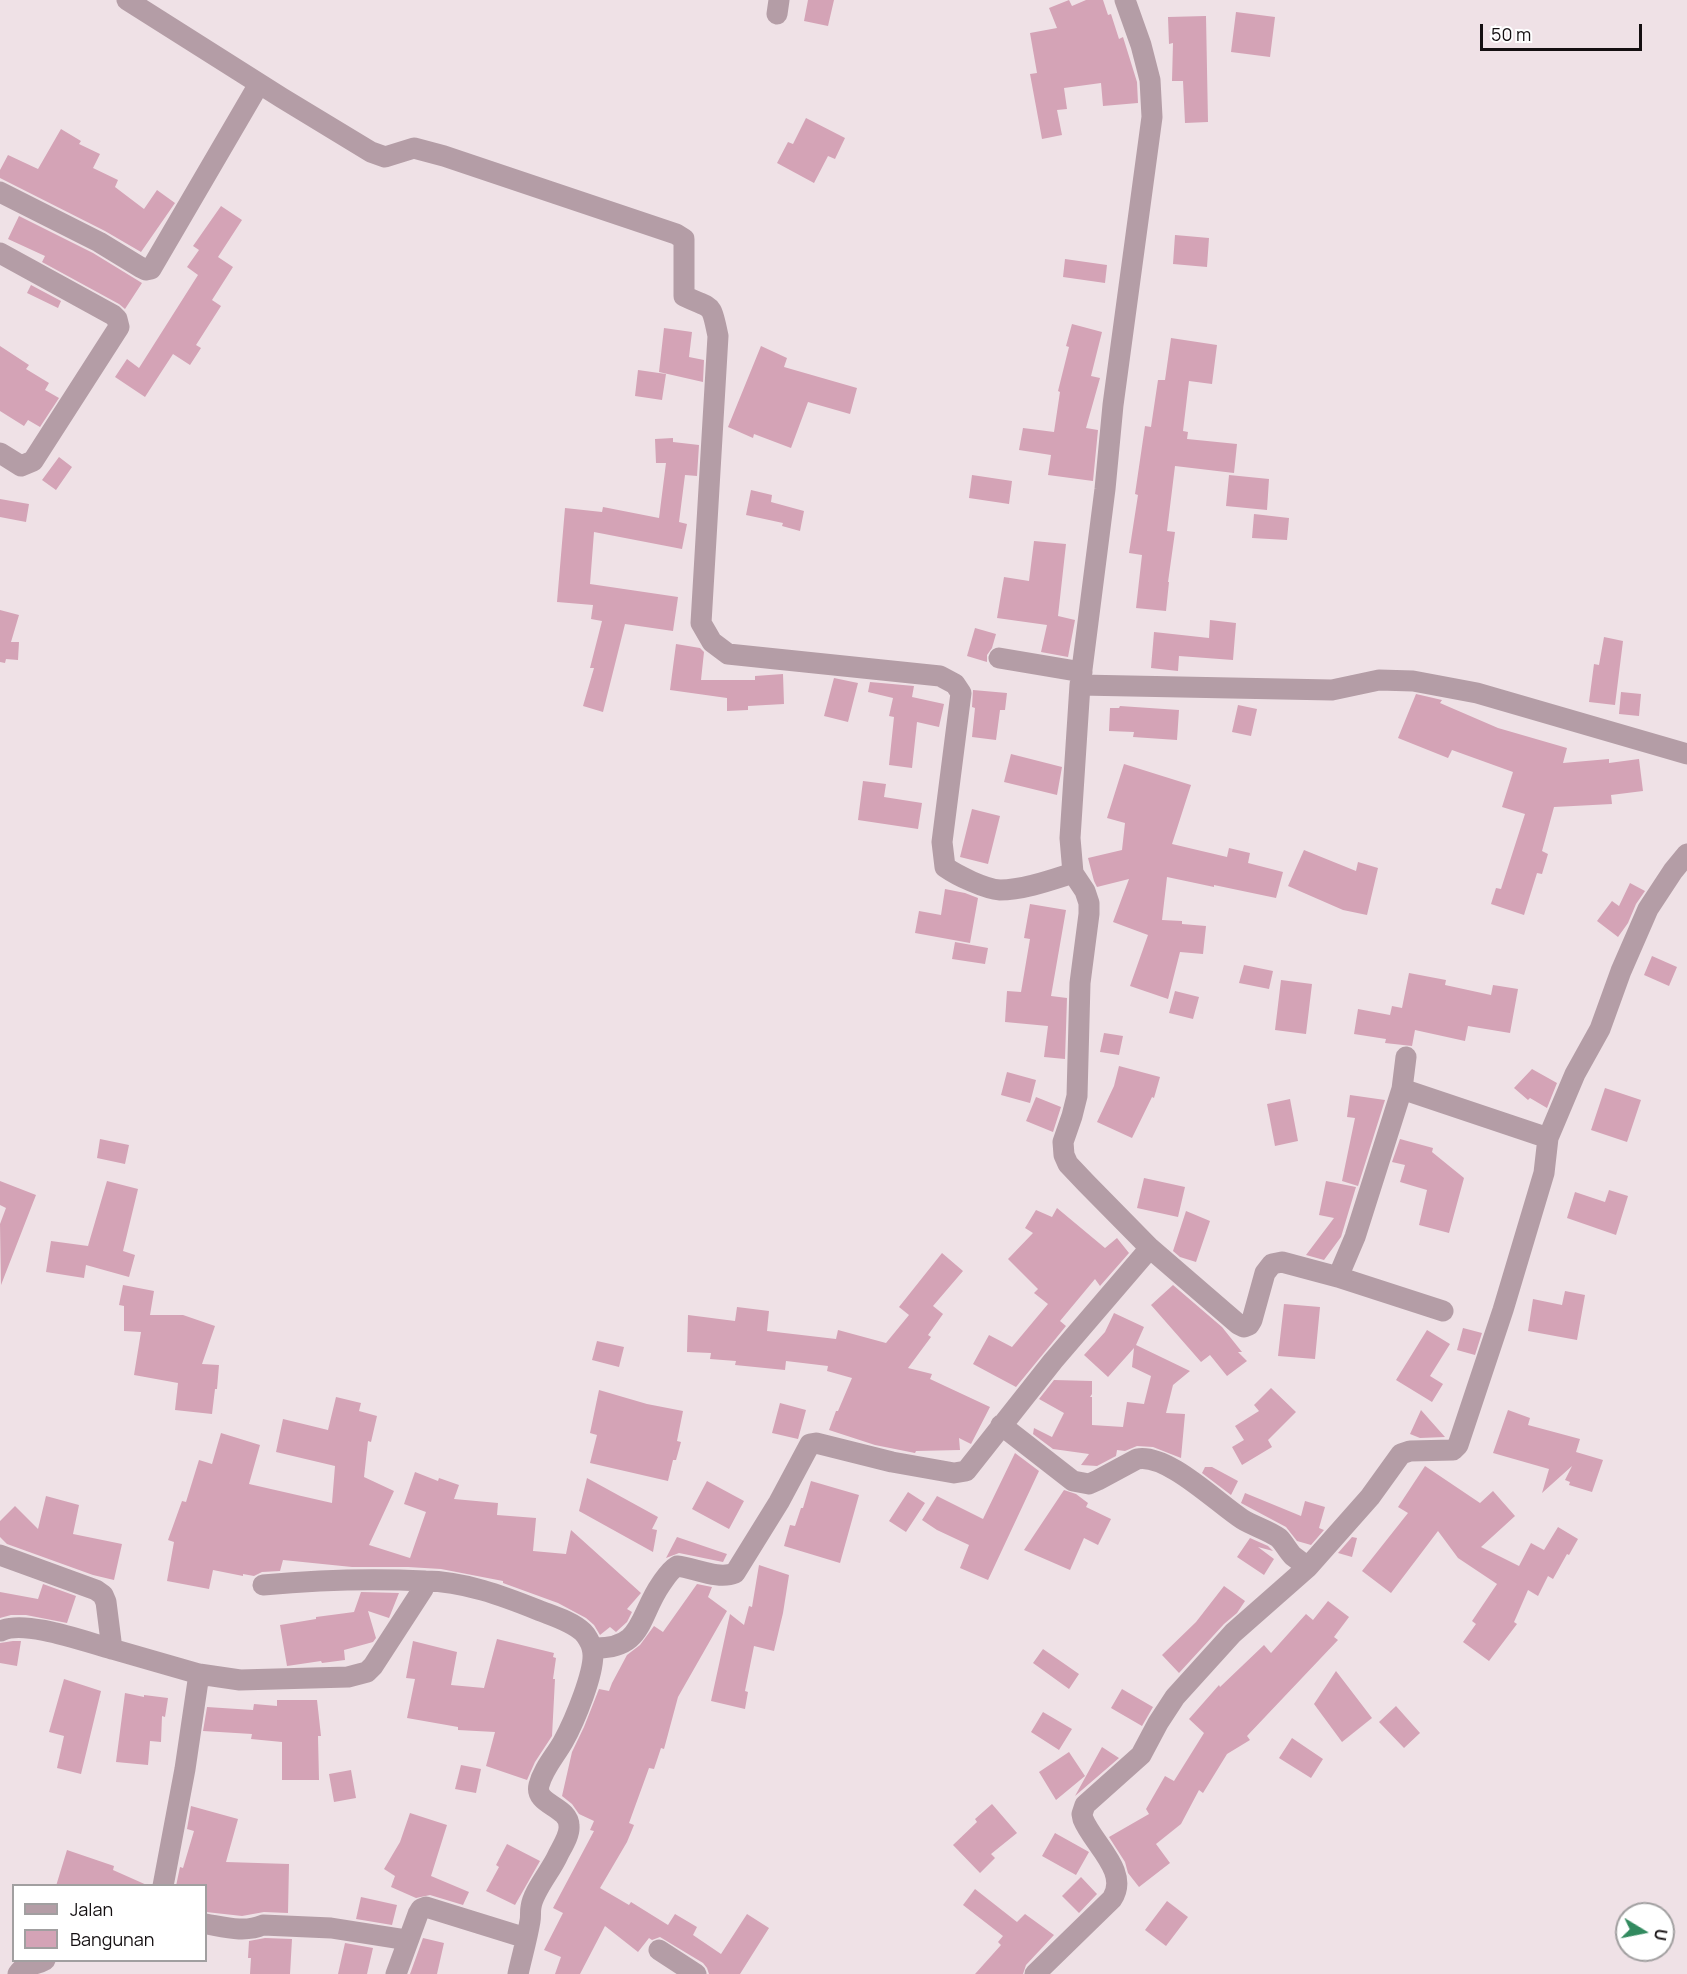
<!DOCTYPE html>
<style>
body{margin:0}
#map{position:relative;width:1687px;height:1974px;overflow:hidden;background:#efe1e6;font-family:Manrope,sans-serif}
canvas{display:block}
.legend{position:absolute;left:12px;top:1884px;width:195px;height:78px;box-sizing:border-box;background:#fff;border:2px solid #a19fa0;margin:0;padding:8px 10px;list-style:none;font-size:18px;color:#140f11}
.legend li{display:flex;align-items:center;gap:12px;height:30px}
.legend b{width:30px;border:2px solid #a19fa0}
.north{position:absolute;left:1615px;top:1902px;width:60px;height:60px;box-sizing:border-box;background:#fff;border:2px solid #a19fa0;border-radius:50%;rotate:100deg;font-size:16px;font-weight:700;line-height:24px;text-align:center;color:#140f11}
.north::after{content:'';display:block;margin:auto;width:21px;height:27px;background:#328a5f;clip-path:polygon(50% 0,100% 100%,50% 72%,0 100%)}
.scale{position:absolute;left:1480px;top:24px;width:162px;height:27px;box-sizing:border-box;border:3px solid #140f11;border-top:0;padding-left:8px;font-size:18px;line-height:21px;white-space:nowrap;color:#140f11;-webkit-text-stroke:4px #fff;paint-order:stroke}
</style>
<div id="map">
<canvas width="1687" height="1974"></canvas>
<ul class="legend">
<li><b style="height:8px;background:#b49da6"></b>Jalan</li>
<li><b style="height:16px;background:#d4a3b6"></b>Bangunan</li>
</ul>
<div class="north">U</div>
<div class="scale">50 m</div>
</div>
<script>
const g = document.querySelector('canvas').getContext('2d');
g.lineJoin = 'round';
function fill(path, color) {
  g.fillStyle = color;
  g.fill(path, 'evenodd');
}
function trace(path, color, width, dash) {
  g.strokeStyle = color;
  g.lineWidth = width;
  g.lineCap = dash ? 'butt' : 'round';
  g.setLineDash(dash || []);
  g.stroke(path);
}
fill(new Path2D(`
 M808,0H834L828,26L804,21Z
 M1069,0L1072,6L1086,0H1103L1108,15L1111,14L1119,39L1123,37L1137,82L1138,103L1103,106L1101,83L1064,88L1067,109L1057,110L1062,135L1042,139L1030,74L1037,73L1030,33L1057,28L1049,8Z
 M1236,12L1275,17L1270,57L1231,52Z
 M1206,16L1208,122L1185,123L1183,81H1172L1173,43L1169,44L1168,17Z
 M806,118L845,138L835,159L828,156L814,183L777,163L788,142L793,144Z
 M61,129L81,141L79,144L100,154L93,168L118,180L115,187L144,209L157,190L175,203L141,252L105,231L0,178V170L8,155L38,169Z
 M221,206L242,220L218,257L233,267L212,300L221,306L196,345L201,348L190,365L173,354L145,397L115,377L127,359L139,368L198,275L187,267L199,250L193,246Z
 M19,216L93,253L142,283L125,309L119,304L42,262L45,256L8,239Z
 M1175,235L1209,238L1207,267L1173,264Z
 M1065,259L1107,265L1105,283L1063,277Z
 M31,285L61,301L58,308L27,293Z
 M1072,324L1102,332L1091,376L1100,378L1086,428L1098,430L1093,481L1048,475L1051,455L1019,450L1023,428L1054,432L1060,392L1058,391L1069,347L1066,346Z
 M664,328L692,332L689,357L704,360L703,382L659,372Z
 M1171,338L1217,345L1212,384L1189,381L1183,431L1188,432L1187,439L1237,444L1234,473L1175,466L1167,531L1175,532L1168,582H1169L1166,611L1136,608L1142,555L1129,553L1138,495L1135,494L1145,426L1151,427L1158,380H1165Z
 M0,346L29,365L26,369L49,383L45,390L59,398L40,427L28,420L24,426L0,411Z
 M761,346L787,358L784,367L857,388L850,414L808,402L791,448L754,434L753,438L728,427Z
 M638,370L666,374L662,400L635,396Z
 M673,438V442L699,445L697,476L685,475L679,522L687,524L682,549L594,532L590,584L678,597L673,631L625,624L603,712L583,706L594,668H590L602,621L591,619L593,605L557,602L565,508L602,512L603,507L659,518L666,463H656L655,439Z
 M59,457L72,467L56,490L42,480Z
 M972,475L1012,481L1009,504L969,498Z
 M1229,475L1269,479L1267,510L1226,506Z
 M751,490L772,495L771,502L804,511L800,531L782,526L783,523L746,515Z
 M0,499L29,504L26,522L0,517Z
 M1254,514L1289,518L1287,540L1252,538Z
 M1034,541L1066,544L1058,616L1075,620L1068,657L1041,652L1047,625L997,618L1004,577L1029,581Z
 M0,610L19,615L11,642H19L18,660L6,659L5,663L0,662Z
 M1210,620L1236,623L1233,660L1179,656L1178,671L1151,668L1154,632L1209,638Z
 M975,628L996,634L992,648L987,655V662L967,656Z
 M1604,637L1623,641L1615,705L1589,702L1594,664L1599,665Z
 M676,644L700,648L704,652L701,680H755V676L783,674L784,704L748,706V710L727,711V698L670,690Z
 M834,678L858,683L848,722L824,716Z
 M870,682L914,686L912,697L944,704L939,727L917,722L912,768L889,765L894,717L889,716L893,698L868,692Z
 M973,690L1007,693L1005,710H1000L996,740L972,737L975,708L972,707Z
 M1621,692L1641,694L1639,716L1619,714Z
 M1416,694L1442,700L1440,703L1498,728L1567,748L1563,763L1609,759V763L1639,759L1643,791L1611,795L1612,804L1554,807L1542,851L1548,854L1542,874L1537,873L1524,915L1491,904L1496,888L1501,889L1525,814L1502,807L1513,772L1452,750L1448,758L1398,738Z
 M1238,705L1257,709L1251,736L1232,732Z
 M1120,706L1179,710L1177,740L1133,737L1134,732L1109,731L1110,708H1119Z
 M1011,754L1062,767L1057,795L1004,782Z
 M1124,764L1191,785L1172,844L1227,857L1229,848L1250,853L1248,863L1283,872L1276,898L1214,885V887L1167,877L1162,920L1182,921V924L1206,926L1203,954L1180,952L1168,999L1130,986L1148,935L1113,922L1129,879L1097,887L1094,881L1088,858L1122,850L1125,823L1107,818Z
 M863,781L886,784L884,797L922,803L918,829L858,820Z
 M972,809L1000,816L988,864L960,857Z
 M1304,850L1356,871L1358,862L1378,868L1367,915L1343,910L1288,886Z
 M1630,883L1645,891L1636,904L1628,923L1618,937L1597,921L1612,901L1619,906Z
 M945,889L965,893L978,898L970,943L915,933L919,911L941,915Z
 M1030,904L1066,910L1051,996L1067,998L1065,1059L1044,1057L1048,1026L1005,1022L1007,991L1021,992L1030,939L1024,938Z
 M955,942L988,948L985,964L952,959Z
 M1652,956L1677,967L1669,986L1644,975Z
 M1244,965L1273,971L1269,989L1239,983Z
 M1409,973L1446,980L1445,985L1491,995L1493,985L1518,989L1510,1033L1468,1026L1465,1041L1415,1030L1412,1046L1385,1043L1386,1039L1354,1034L1358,1009L1390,1015L1392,1006L1402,1008Z
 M1281,980L1312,984L1306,1034L1275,1030Z
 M1175,991L1199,997L1193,1019L1169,1013Z
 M1104,1033L1123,1036L1119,1055L1100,1052Z
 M1119,1066L1160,1077L1154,1098L1152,1097L1132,1138L1097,1122L1114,1086Z
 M1532,1069L1557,1083L1547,1108L1530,1098L1528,1100L1514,1088Z
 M1007,1072L1036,1080L1030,1103L1001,1095Z
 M1605,1088L1641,1100L1627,1142L1591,1130Z
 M1350,1095L1385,1100L1358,1186L1342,1181L1355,1118L1347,1117Z
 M1036,1097L1061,1107L1053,1132L1026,1121Z
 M1290,1099L1298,1141L1275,1146L1267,1104Z
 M100,1139L129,1145L125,1164L97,1158Z
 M1400,1139L1433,1148L1432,1152L1464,1178L1449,1233L1419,1225L1427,1190L1400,1182L1405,1165L1392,1162Z
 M1144,1178L1185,1187L1178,1217L1137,1208Z
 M0,1181L36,1195L1,1285L0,1224L6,1208L0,1205Z
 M107,1181L138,1189L123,1251L135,1255L129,1277L86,1265L84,1278L46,1272L51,1241L88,1246Z
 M1326,1181L1356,1187L1341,1237L1324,1260L1306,1255L1334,1218L1319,1215Z
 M1609,1190L1628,1196L1616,1235L1567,1218L1575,1192L1605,1202Z
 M1057,1208L1105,1248L1117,1238L1129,1253L1100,1286L1095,1279L1060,1321L1066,1326L1016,1387L973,1364L989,1335L1012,1347L1048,1304L1034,1293L1038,1289L1008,1259L1033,1233L1025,1228L1036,1210L1052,1217Z
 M1186,1211L1210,1221L1196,1262L1180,1257L1173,1251Z
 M942,1253L963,1271L933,1306L943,1314L928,1335L931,1337L908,1368L932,1374L930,1379L990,1407L971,1444L959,1438L960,1450L916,1451L915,1453L875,1445L829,1430L836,1411H838L852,1378L827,1371L828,1366L786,1361L785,1370L735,1365L736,1361L710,1359L711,1353L687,1352L688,1315L735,1321L737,1307L769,1311L767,1331L836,1339L838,1330L886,1343L909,1315L899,1307Z
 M123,1285L154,1291L150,1315H183L215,1326L202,1364L219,1365L217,1389H215L212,1414L175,1410L178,1383L134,1375L141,1332L124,1331V1306L119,1305Z
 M1173,1285L1222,1327L1242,1352H1238L1247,1361L1227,1376L1210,1355L1201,1362L1151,1305Z
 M1565,1291L1585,1295L1577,1340L1528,1331L1533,1299L1562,1305Z
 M1284,1304L1320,1307L1315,1359L1278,1356Z
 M1114,1313L1144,1327L1136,1345L1190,1371L1173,1385L1166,1413L1185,1414L1181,1458L1153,1447L1137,1446L1125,1451L1117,1450L1116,1456L1097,1466L1081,1465L1089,1454L1053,1449L1033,1434L1034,1428L1052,1437L1064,1413L1039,1399L1054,1380L1092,1381V1394L1090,1397H1092V1425L1123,1427L1127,1402L1144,1404L1151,1376L1132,1367L1134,1348L1108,1377L1084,1355L1105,1332Z
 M1463,1328L1482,1333L1475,1355L1457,1350Z
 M1427,1330L1450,1344L1430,1376L1443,1384L1432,1402L1396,1380Z
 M597,1341L624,1347L619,1367L592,1360Z
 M1271,1388L1296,1412L1268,1440L1272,1447L1242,1465L1232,1447L1244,1440L1235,1426L1259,1411L1254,1405Z
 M599,1390L647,1404L683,1411L677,1441L681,1442L676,1460H673L668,1481L590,1463L597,1435L590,1433Z
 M336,1397L361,1403L359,1411L377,1416L371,1442L368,1441L364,1477L394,1491L369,1545L410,1558L426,1512L404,1504L415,1472L438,1481L439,1478L459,1485L454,1499L498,1503L497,1515L536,1518L533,1551L566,1554L571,1530L641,1593L627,1609L632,1612L627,1622L616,1632L610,1627L600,1635L594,1625L586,1618L558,1603L503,1583V1581L441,1569L408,1567H352L283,1560L280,1571L262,1572L254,1576L243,1574V1576L213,1570L209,1589L167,1581L174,1542L168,1540L182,1501L186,1502L199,1460L212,1464L221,1433L260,1445L249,1484L332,1503L335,1466L276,1452L283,1419L328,1430Z
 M780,1403L806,1410L798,1439L772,1433Z
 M1421,1410L1445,1437L1420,1438L1410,1434Z
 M1508,1410L1530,1418L1528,1425L1580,1439L1576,1452L1603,1460L1592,1492L1569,1485L1570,1482L1565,1480L1572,1466L1542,1493L1549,1469L1493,1453Z
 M1015,1453L1039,1471L988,1580L960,1568L969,1545L937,1530L922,1520L937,1496L983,1519Z
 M1425,1466L1480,1503L1493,1491L1515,1516L1481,1547L1519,1566L1531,1543L1544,1550L1558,1527L1578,1539L1569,1555L1567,1554L1553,1579L1548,1576L1538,1596L1528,1590L1514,1622L1517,1624L1489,1661L1463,1642L1476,1624L1472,1621L1497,1584L1458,1558L1438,1531L1391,1593L1362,1571L1408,1513L1398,1507Z
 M1205,1467H1212L1238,1481L1231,1495L1202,1473Z
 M587,1478L658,1517L652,1529L657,1530L653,1552L579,1511Z
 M707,1481L744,1501L729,1529L692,1509Z
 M811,1481L859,1495L840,1563L784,1546L790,1525L795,1526L801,1508H803Z
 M1064,1490L1076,1494L1088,1503L1086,1507L1111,1519L1098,1545L1084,1538L1070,1570L1024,1550Z
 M908,1492L925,1503L906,1532L889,1521Z
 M1245,1493L1301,1516L1305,1501L1325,1507L1319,1528L1324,1530L1311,1545L1297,1541L1286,1527L1241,1503Z
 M46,1496L79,1505L73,1534L122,1544L114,1580L93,1575L7,1544L0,1537V1521L15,1506L38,1529Z
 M677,1537L727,1554L723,1562L679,1553L666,1558Z
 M1352,1537L1357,1538L1352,1557L1338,1553Z
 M1250,1538L1268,1546L1273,1551L1258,1547L1274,1559L1264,1575L1237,1557Z
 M759,1565L789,1575L783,1613L774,1651L754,1646L745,1691L748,1692L745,1709L711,1701L730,1614L744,1625L749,1606L752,1607Z
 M43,1584L76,1596L67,1623L26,1615H11L0,1618V1592L38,1599Z
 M697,1584L712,1587L708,1597L727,1611L678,1697L664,1749L661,1748L654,1769L649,1768L629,1823L634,1825L627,1842L600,1888L629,1905L631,1902L668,1925L675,1914L697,1927L693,1935L721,1954L747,1914L769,1928L740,1974H709L707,1968L703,1963L660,1937L652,1940L649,1938L638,1952L605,1926L580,1974H555L561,1957L544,1950L563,1913L553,1908L594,1831L590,1830L594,1821L579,1814L572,1804L562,1796L572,1752L584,1727L599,1689L609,1691L612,1683L627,1655L640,1645L654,1626L663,1632Z
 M1224,1586L1245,1601L1237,1613L1224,1624L1179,1673L1162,1655L1196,1622Z
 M361,1592L399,1593L389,1618L368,1611L376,1638L373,1642L344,1650L345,1660L322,1663L321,1661L287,1666L280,1625L316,1619V1617L354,1612Z
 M1328,1601L1349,1617L1334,1637L1338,1640L1247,1736L1250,1740L1227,1754L1203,1793L1199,1790L1181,1824L1156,1844L1170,1863L1139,1887L1128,1873L1125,1862L1109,1837L1149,1814L1146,1809L1165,1776L1174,1781L1204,1733L1189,1719L1219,1685L1220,1687L1264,1645L1271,1653L1306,1614L1313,1620Z
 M497,1639L554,1653L553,1657L556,1658L553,1679H555L552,1736L535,1762L527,1780L486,1766L495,1732L458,1730V1727L407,1718L415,1679L406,1678L413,1641L457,1652L451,1685L484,1688Z
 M13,1641H21L17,1666L0,1663V1643Z
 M1043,1649L1079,1674L1069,1689L1033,1663Z
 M1336,1671L1372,1718L1342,1742L1314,1704Z
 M64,1679L101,1691L81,1774L57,1768L64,1736L49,1732Z
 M1122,1689L1153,1707L1142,1726L1111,1708Z
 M125,1693L144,1697V1695L168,1698L165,1717L162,1716L161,1742L150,1741L148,1765L116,1762Z
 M277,1700H317L321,1736H318L319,1780H282V1742L251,1739L252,1734L203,1731L207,1707L253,1710L254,1704L277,1706Z
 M1396,1706L1420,1733L1404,1748L1379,1722Z
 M1043,1712L1072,1729L1059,1750L1031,1732Z
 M1292,1738L1323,1759L1311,1778L1279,1758Z
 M1102,1747L1119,1758L1075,1796Z
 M1069,1752L1085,1776L1056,1800L1039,1772Z
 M461,1765L481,1769L476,1793L455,1789Z
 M351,1770L356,1798L334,1802L329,1774Z
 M992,1804L1017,1833L991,1854L995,1858L980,1873L953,1845L977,1822L975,1819Z
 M191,1806L238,1819L226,1862L289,1864L288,1913L264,1912L242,1916L206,1912V1886H176L180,1867L183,1868L194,1831L187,1829Z
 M410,1813L447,1825L431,1876L469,1892L463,1905L430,1895L416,1898L391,1887L395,1876L384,1869L400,1842Z
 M1055,1833L1089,1852L1076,1875L1042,1856Z
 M507,1844L540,1861L515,1905L486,1891L499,1867L496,1865Z
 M67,1850L114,1866L113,1870L149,1886H56Z
 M1081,1877L1097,1894L1079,1913L1062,1896Z
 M975,1889L1017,1922L1025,1914L1054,1935L1026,1965L1023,1974H975L1001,1945L998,1942L1003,1936L963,1905Z
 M361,1897L397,1905L392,1925L356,1919Z
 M1167,1901L1188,1917L1166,1946L1145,1930Z
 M265,1938L292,1939L290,1974H250L251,1958H248L249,1941Z
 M423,1938L444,1943L437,1974H410Z
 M345,1943L373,1948L367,1974H338Z`), '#d4a3b6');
trace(new Path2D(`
 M127,0L282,98L371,152L385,157L414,148L444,156L676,234L684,239V296C713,310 711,301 718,336L701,623L712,642L728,654L940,676L955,684L961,693L942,842L945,867C958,876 985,889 1000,890C1023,890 1051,880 1073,873
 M1125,0L1141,45L1150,80L1152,117L1113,405L1105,489L1080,685L1070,838L1073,873L1085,891L1089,903V914L1080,983L1077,1096L1072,1116L1063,1142L1064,1155L1068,1164L1086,1183L1150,1248L1238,1324L1244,1327L1249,1325L1252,1320L1265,1273L1272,1264L1282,1262L1338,1277L1355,1237L1402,1089L1406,1057
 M777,14L779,0
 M0,192L99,242L140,267L146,270L151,269L259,84
 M0,253L113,315L117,319L119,327L33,461L21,466L0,453
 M999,658L1082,672
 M1080,685L1332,690L1379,680L1413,681L1477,693L1687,754
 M1402,1089L1548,1138
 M1338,1277L1443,1311
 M1001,1425L1073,1481L1089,1484L1098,1480L1137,1459C1167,1453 1216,1502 1242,1519C1253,1526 1268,1530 1279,1538C1284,1543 1288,1551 1293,1556C1298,1560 1303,1563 1308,1567L1233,1633L1175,1697L1158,1723L1141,1755L1085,1805L1082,1814L1083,1819C1093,1844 1130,1872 1112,1899L1035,1974
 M0,1555L96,1590L103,1595L106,1602L112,1649L199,1674L240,1680L348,1677L367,1672L373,1666L423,1589L425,1581C463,1581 503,1596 538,1610C553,1616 571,1621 583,1632C586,1635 591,1643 592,1648C598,1667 573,1724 563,1742C555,1756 543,1769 539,1785C534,1805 569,1806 569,1826C570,1835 562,1847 558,1855C551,1871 533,1891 531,1907C530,1912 531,1916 530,1921C527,1939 522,1956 518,1974
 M1308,1567L1370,1497L1401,1454L1410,1451L1453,1450L1458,1445L1503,1310L1544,1173L1548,1138L1575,1074L1600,1029L1621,971L1648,909L1673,871L1687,854
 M263,1585C317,1580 370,1578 425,1581
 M1,1631C24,1619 86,1642 112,1649
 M592,1648C644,1650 638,1617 661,1584C666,1577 670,1570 677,1566C695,1568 718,1580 735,1573L779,1502L810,1444L816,1443L892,1462L954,1473L966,1471L1053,1361L1150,1248
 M163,1886L185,1769L199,1674
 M206,1924C224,1927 245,1933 263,1925L331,1928L407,1940
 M659,1950L696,1974
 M18,1974C25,1963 35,1966 45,1960
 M396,1974L418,1914L421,1909L426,1907L526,1938`), '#b49da6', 21);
</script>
